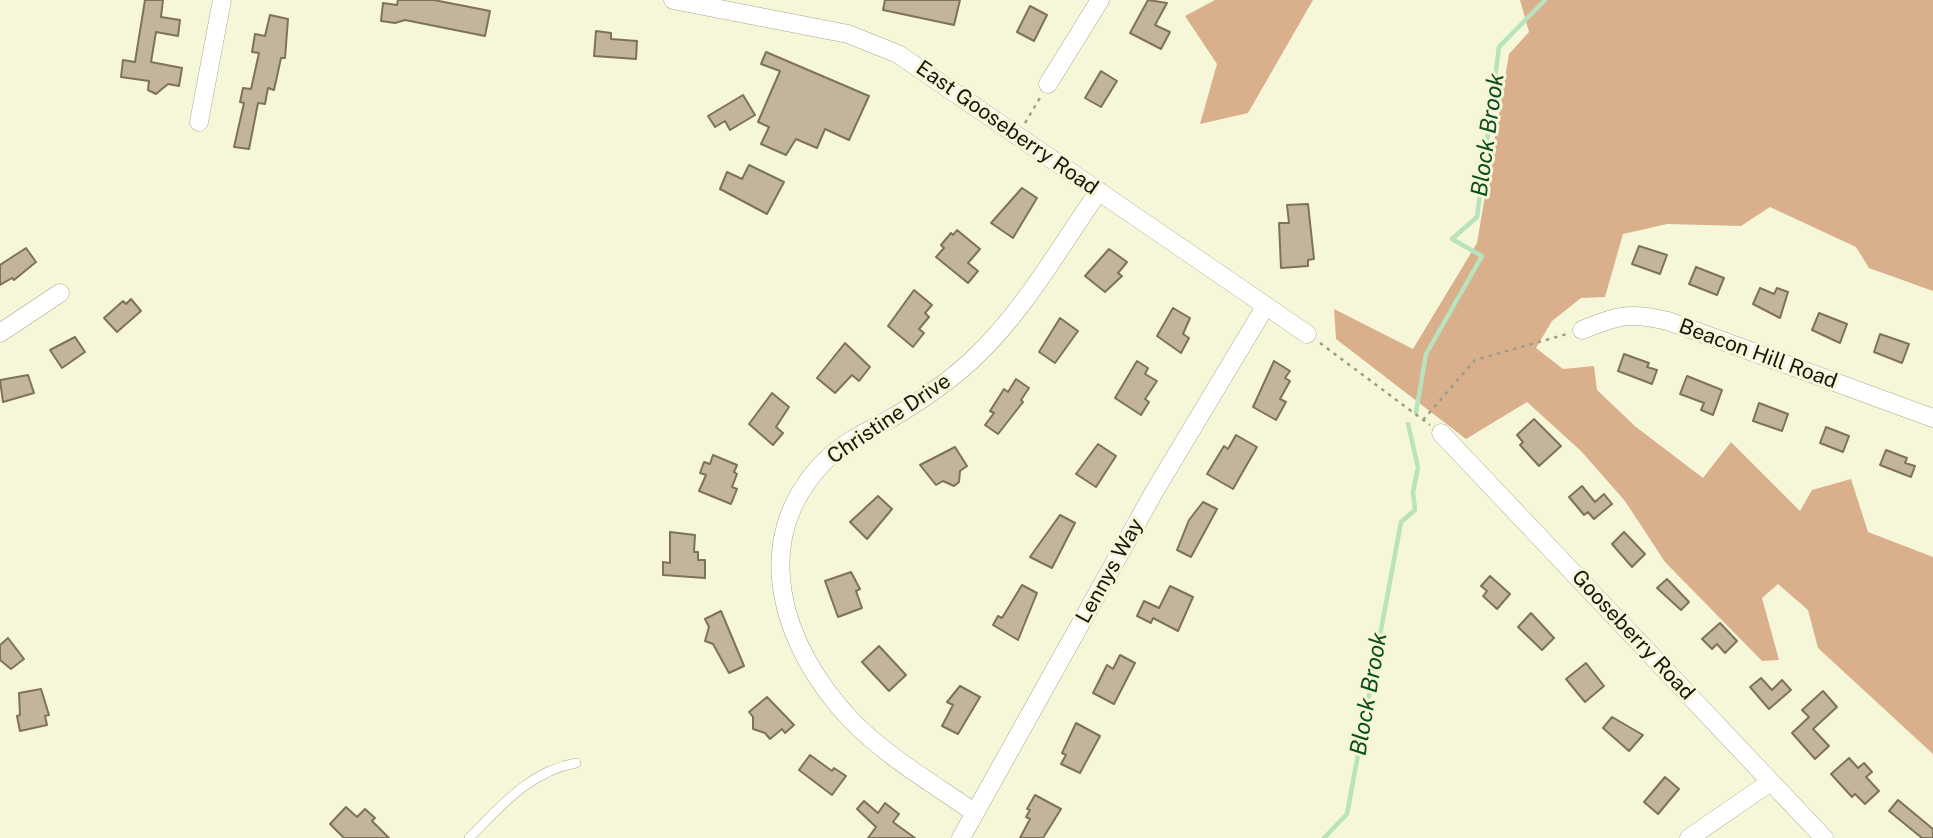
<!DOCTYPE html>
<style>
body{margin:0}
canvas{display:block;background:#f6f6d8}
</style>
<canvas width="1933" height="838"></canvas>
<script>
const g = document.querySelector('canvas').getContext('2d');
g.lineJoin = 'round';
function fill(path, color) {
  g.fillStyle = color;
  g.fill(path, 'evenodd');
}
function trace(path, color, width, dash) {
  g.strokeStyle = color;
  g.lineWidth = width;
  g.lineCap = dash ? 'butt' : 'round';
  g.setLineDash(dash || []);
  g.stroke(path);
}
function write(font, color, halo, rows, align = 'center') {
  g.font = font + ' "Public Sans",sans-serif';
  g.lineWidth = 6;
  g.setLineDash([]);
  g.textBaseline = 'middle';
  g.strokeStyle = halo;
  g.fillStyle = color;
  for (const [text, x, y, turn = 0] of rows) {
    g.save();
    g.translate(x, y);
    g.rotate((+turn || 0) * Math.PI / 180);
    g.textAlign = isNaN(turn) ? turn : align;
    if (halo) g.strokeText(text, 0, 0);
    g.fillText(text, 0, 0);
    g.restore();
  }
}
fill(new Path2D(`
 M1215,0H1313L1248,113L1200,124L1217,64L1185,16Z
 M1520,0H1933V291L1869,268L1856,247L1770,207L1741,226L1667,224L1623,234L1605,297L1581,298L1552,321L1536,348L1563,369L1594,366L1597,390L1636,427L1703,478L1731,442L1800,511L1812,490L1851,479L1868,532L1933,557V754L1818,648L1808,610L1778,584L1762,598L1779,660L1762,661L1665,562L1625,501L1581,451L1527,402L1466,439L1336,339L1334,309L1413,349L1477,243L1509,54L1529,32Z`), '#d9b08b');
trace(new Path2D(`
 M1416,412L1426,354L1482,256L1452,239L1477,217L1499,47L1545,0
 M1324,838L1347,814L1401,522L1415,510L1413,492L1418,467L1408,424`), '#b8e3bd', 4.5);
const building = new Path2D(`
 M145,0H163L161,17L180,20L178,36L156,32L151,62L182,68L179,86L168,84L156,94L148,90L149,81L121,77L123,60L135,62Z
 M398,0H434L490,11L485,36L405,20L395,23L381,21L383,3L397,5Z
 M885,0H960L954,25L883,10Z
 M1148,0L1167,3L1155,25L1170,32L1161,49L1130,33Z
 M1030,6L1047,15L1034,41L1017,32Z
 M270,15L288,19L285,58H281L274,90L268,88L265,104L258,103L249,149L234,147L244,103L240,102L243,88L251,89L259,53L252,52L255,34L265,36Z
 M596,31L611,33V39L637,41L636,59L594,56Z
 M766,52L869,96L849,140L825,129L817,148L796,139L786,155L761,144L769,127L758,122L780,71L761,64Z
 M1101,71L1117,81L1101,107L1085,98Z
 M743,95L755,115L730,130L725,121L715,127L708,116Z
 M749,165L784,182L767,214L720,189L727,172L742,179Z
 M1022,188L1037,198L1013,238L991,223Z
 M1308,204L1314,259L1308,260V266L1281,268L1279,223H1289L1287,205Z
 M957,230L980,249L968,263L978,271L968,283L936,257L944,248L941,245L951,233L953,235Z
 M1639,246L1667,255L1660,274L1632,264Z
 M26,248L36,262L14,280L12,278L0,285V265Z
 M1109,249L1127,262L1118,273L1122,276L1105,292L1085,276Z
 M1696,267L1724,278L1717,295L1689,284Z
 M1760,288L1774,294L1777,288L1788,292L1780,318L1753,304Z
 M914,290L932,305L925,313L929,317L919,329L924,333L913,347L888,326Z
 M131,299L141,311L117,332L104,318L123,301L126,304Z
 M1173,308L1190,318L1183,334L1189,338L1181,353L1157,336Z
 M1819,313L1847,324L1840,343L1812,330Z
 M1060,318L1078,331L1055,363L1039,352Z
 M1880,334L1909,344L1902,363L1874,352Z
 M75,337L85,352L62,368L50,350Z
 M845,343L870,367L859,381L852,375L835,393L817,378Z
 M1624,354L1649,363L1647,367L1657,370L1652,384L1618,371Z
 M1137,361L1148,368L1145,374L1157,381L1145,399L1149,402L1141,415L1115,398Z
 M1274,361L1290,371L1285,378L1290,381L1280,399L1286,402L1276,420L1253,407Z
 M28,375L34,393L3,402L0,380Z
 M1687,376L1722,390L1713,415L1701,410L1704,403L1680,394Z
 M1016,379L1029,388L1021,400L1023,402L998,434L985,425L994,413L990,411L1004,389L1008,392Z
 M772,393L789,407L776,427L783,433L773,445L749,424Z
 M1759,403L1788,414L1782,431L1753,421Z
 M1534,419L1561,446L1539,466L1520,445L1523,442L1517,435Z
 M1826,427L1849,436L1843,452L1820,443Z
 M1236,435L1257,447L1233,489L1207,474L1224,446L1228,449Z
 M1098,444L1116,456L1096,487L1076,474Z
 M955,447L967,466L960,471L959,482L954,486L943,481L936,485L920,465Z
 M1886,450L1907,458L1905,463L1915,466L1911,477L1880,465Z
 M713,455L737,465L734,472L737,474L732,487L737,489L731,504L699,491L706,475L700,473L704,462L710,464Z
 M1582,486L1595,502L1604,494L1612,504L1594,519L1588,512L1584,515L1569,497Z
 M878,496L892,509L867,539L850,522Z
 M1203,502L1217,509L1191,557L1177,550L1189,520Z
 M1060,515L1075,523L1052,568L1030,557Z
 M670,532L695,535L694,552H698V560H705V578L663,575V562L670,563Z
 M1624,532L1645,554L1632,567L1612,544Z
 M851,572L860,589L856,591L862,608L838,617L825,581Z
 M1490,576L1510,594L1497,609L1483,596L1487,591L1481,586Z
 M1667,579L1689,602L1681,610L1657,588Z
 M1022,585L1037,593L1018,640L993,625L998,616L1002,618Z
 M1170,586L1193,597L1178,631L1153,618L1151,623L1137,616L1144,601L1159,608Z
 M721,611L744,666L729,673L713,644L705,641L709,627L705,619Z
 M1531,613L1554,638L1542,650L1518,627Z
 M1720,623L1737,641L1725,653L1717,644L1712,649L1702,639Z
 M8,638L24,659L11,669L0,660V645Z
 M879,646L906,675L889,691L862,662Z
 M1120,655L1135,663L1114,704L1093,693L1107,665L1113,669Z
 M1586,663L1604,686L1585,702L1566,679Z
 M1761,678L1772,690L1782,680L1791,690L1769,709L1750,687Z
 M960,686L980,697L958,734L942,726L953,705L947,702Z
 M41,689L49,715L45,716L47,725L20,731L17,716L20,715L19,693Z
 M1823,691L1837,707L1813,729L1829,746L1815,759L1792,733L1809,717L1802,710Z
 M767,697L794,725L785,733L782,729L770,739L765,733L753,729V717L749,712Z
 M1612,717L1643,735L1629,751L1603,728Z
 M1076,723L1100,736L1080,773L1061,764L1066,755L1062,753Z
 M810,755L832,771L834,768L846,776L832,795L799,770Z
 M1849,758L1858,768L1864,763L1872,772L1866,777L1879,791L1865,804L1855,794L1852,797L1831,774Z
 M1665,777L1679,789L1658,814L1644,802Z
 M1035,795L1061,809L1043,838H1020L1030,819L1026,817L1030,810L1027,809Z
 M1898,800L1933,829V838H1922L1889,811Z
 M864,801L878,813L885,803L899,814L893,822L915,838H868L876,827L857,809Z
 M346,807L357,817L365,809L375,818L372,821L389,838H344L330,824Z`);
fill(building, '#c2b59b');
trace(building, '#7e735a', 2);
const lane = new Path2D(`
 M469,838C501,806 530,771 576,763`);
const street = new Path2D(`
 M673,0L848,34L898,54L1307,334
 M1048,84L1100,0
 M199,122L222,0
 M1582,330C1618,315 1630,312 1668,321L1933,418
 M0,333L60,293
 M1441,433L1824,838
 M975,813C934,784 887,757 852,721C782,648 745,538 828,458C846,441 868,431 890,419C919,402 947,383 972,360C1023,313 1059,248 1099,191
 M961,838L1154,492L1265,307
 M1689,838L1769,783`);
trace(lane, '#a9a98d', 10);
trace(street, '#a9a98d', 19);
trace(new Path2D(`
 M1025,123L1041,96
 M1320,343L1430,425
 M1423,420L1475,360L1567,334`), '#9e9e88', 2.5, [3.5, 5]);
trace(lane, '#fff', 9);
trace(street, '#fff', 18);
write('21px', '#18170d', '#f6f6d8', [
 ["East Gooseberry Road",1007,128,35],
 ["Beacon Hill Road",1758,354,20],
 ["Christine Drive",889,419,-34],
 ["Lennys Way",1110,571,-61],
 ["Gooseberry Road",1633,635,47]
]);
write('italic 23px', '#0c4d1f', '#f6f6d8', [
 ["Block Brook",1488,135,-82],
 ["Block Brook",1369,694,-80]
]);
</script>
